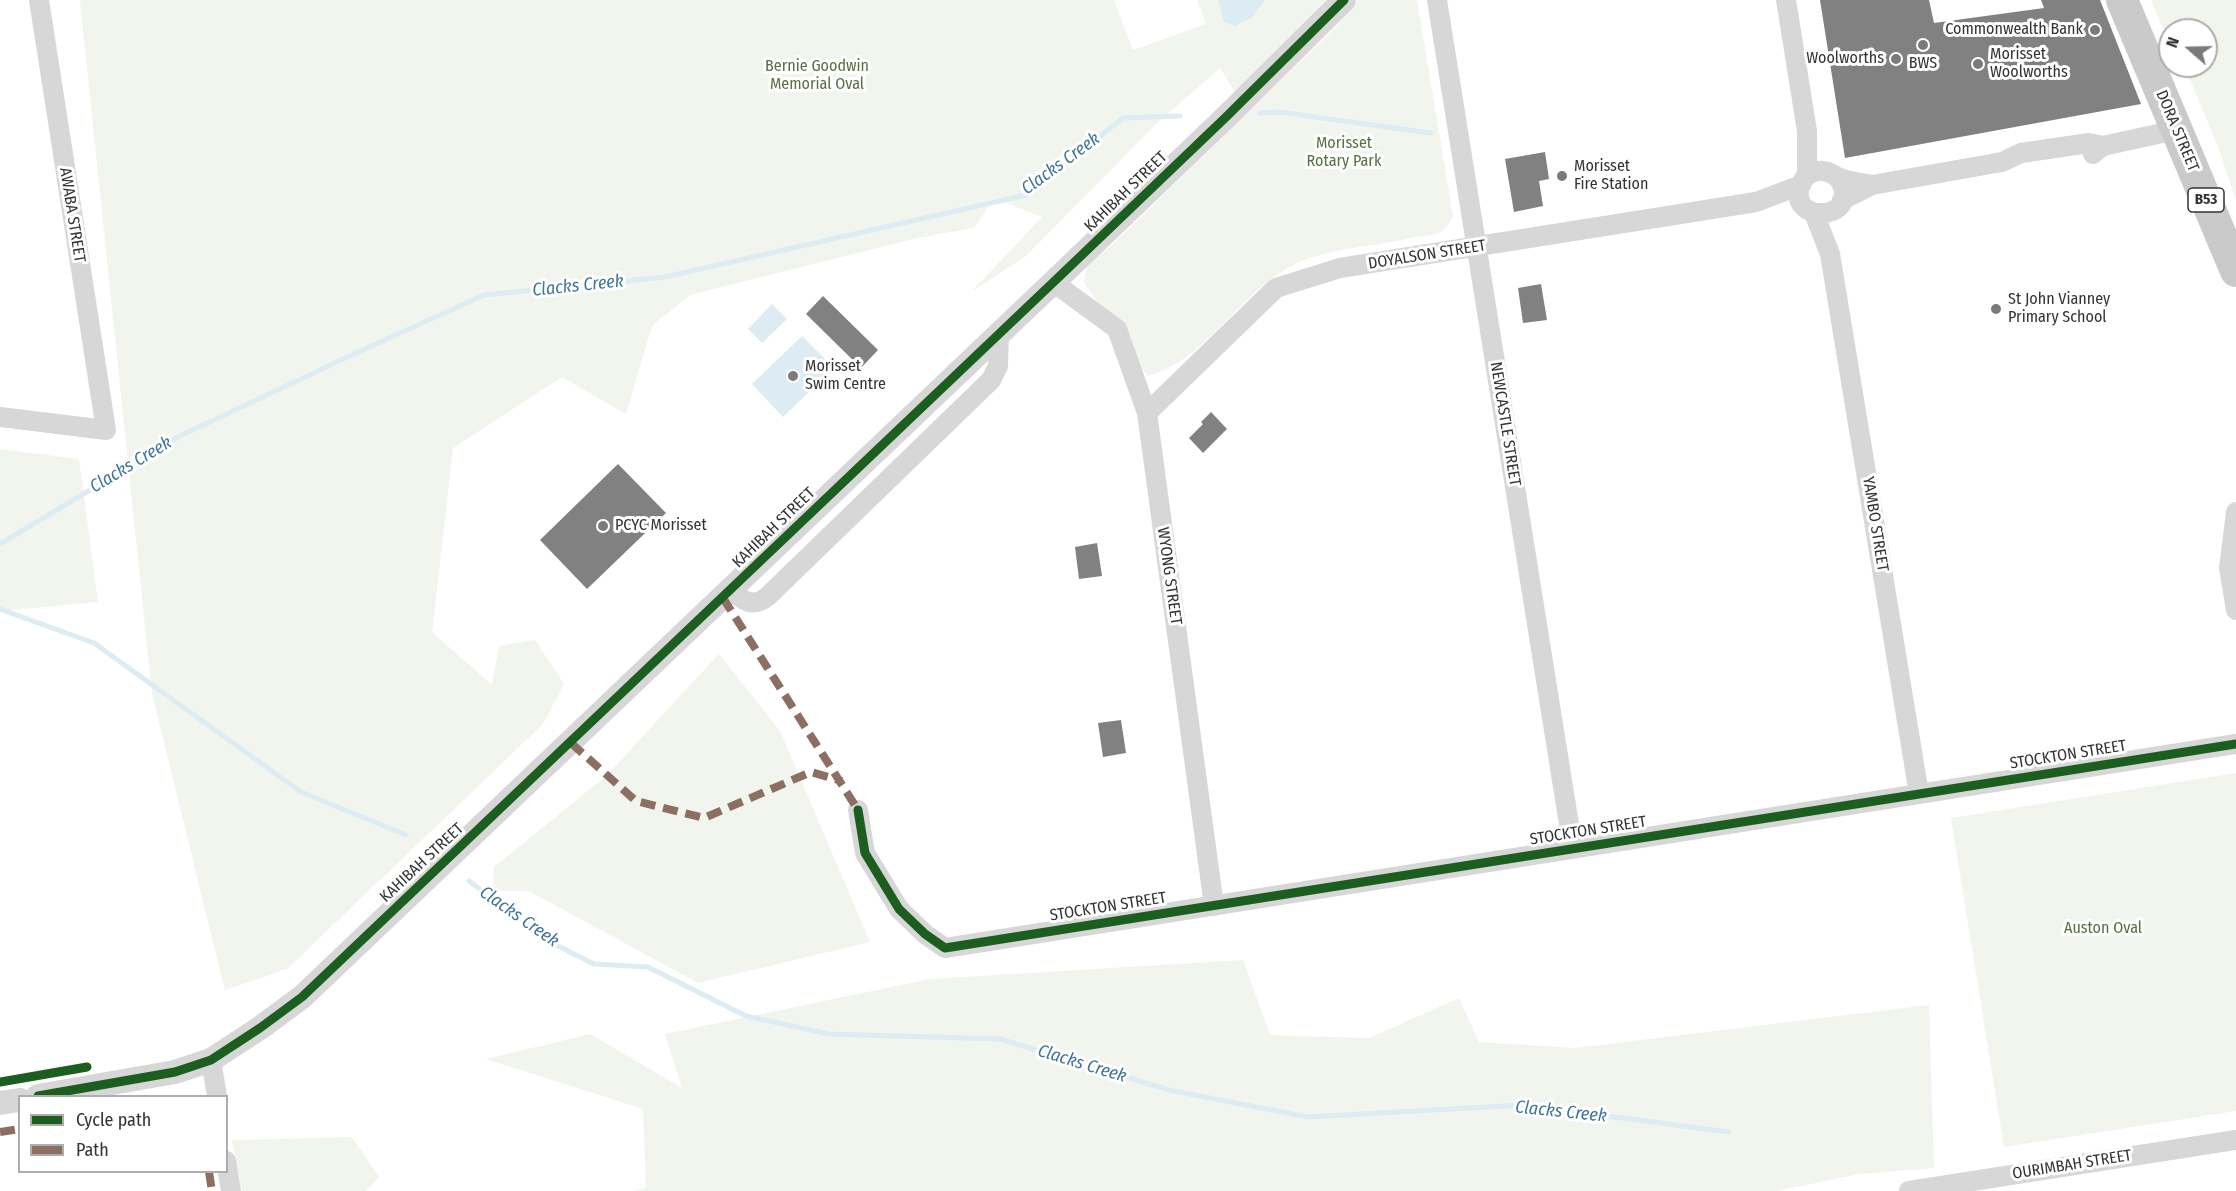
<!DOCTYPE html>
<style>
body{margin:0}
#map{position:relative;width:2236px;height:1191px;overflow:hidden;background:#fff;font-family:"Fira Sans Condensed",sans-serif}
canvas{display:block}
.legend{position:absolute;left:18px;top:1095px;width:210px;height:78px;box-sizing:border-box;background:#fff;border:2px solid #adadad;margin:0;padding:8px 10px;list-style:none;font-size:18px;color:#333}
.legend li{display:flex;align-items:center;gap:12px;height:30px}
.legend b{width:30px;border:2px solid #adadad}
.north{position:absolute;left:2158px;top:18px;width:60px;height:60px;box-sizing:border-box;background:#fff;border:2px solid #adadad;border-radius:50%;rotate:290deg;font-size:16px;font-weight:700;line-height:24px;text-align:center;color:#333}
.north::after{content:'';display:block;margin:auto;width:21px;height:27px;background:#7a7a7a;clip-path:polygon(50% 0,100% 100%,50% 72%,0 100%)}
</style>
<div id="map">
<canvas width="2236" height="1191"></canvas>
<ul class="legend">
<li><b style="height:8px;background:#1b5e20"></b>Cycle path</li>
<li><b style="height:8px;background:#8d6e63"></b>Path</li>
</ul>
<div class="north">N</div>
</div>
<script>
const g = document.querySelector('canvas').getContext('2d');
g.lineJoin = 'round';
function fill(path, color) {
  g.fillStyle = color;
  g.fill(path, 'evenodd');
}
function trace(path, color, width, dash) {
  g.strokeStyle = color;
  g.lineWidth = width;
  g.lineCap = dash ? 'butt' : 'round';
  g.setLineDash(dash || []);
  g.stroke(path);
}
function write(font, color, halo, rows, align = 'center') {
  g.font = font + ' "Fira Sans Condensed",sans-serif';
  g.lineWidth = 6;
  g.setLineDash([]);
  g.textBaseline = 'middle';
  g.strokeStyle = halo;
  g.fillStyle = color;
  for (const [text, x, y, turn = 0] of rows) {
    g.save();
    g.translate(x, y);
    g.rotate((+turn || 0) * Math.PI / 180);
    g.textAlign = isNaN(turn) ? turn : align;
    if (halo) g.strokeText(text, 0, 0);
    g.fillText(text, 0, 0);
    g.restore();
  }
}
fill(new Path2D(`
 M80,0H1114L1133,50L1206,24L1197,0H1326L1236,94L1220,68L1154,126L1026,256L971,292L1042,217L994,198L974,228L918,238L690,295L652,326L626,414L562,377L453,448L432,632L492,685L499,646L535,640L564,684L543,724L287,969L225,990L152,694Z
 M1358,0H1417L1453,216C1450,221 1447,227 1442,231C1436,235 1424,236 1416,237C1378,246 1336,247 1300,262C1241,287 1211,358 1148,376L1141,368L1130,336L1100,305L1084,283L1087,265L1111,246L1336,27Z
 M2151,0H2236V200L2218,147L2187,72L2182,66H2206V30H2170V45Z
 M0,449L79,459L98,602L0,611Z
 M719,654L780,731L870,942L698,983L529,891H493L494,867L606,776Z
 M2236,773V1111L2004,1147L1951,818Z
 M1243,960L1270,1035L1369,1038L1459,998L1479,1042L1575,1048L1929,1005L1934,1168L1859,1174L1777,1191H633L646,1188L643,1109L486,1059L590,1034L682,1088L665,1034L930,979Z
 M352,1137L379,1177L366,1191H242L232,1140Z`), '#f1f5ed');
fill(new Path2D(`
 M1218,0H1265L1251,18L1235,26L1224,22Z
 M772,304L787,319L762,343L748,329Z
 M802,336L834,368L783,417L752,384Z`), '#ddebf3');
trace(new Path2D(`
 M1260,113L1279,112L1431,133
 M0,544L180,436L356,353L484,295L665,277L1026,195L1123,118L1180,116
 M0,609L94,643L301,792L406,835
 M469,881L550,942L594,964L648,967L746,1016L829,1034L1000,1039L1169,1090L1308,1117L1523,1105L1729,1132`), '#ddebf3', 5);
fill(new Path2D(`
 M1820,0H1929L1934,23L2044,8L2041,0H2100L2141,104L1845,158Z
 M1545,152L1549,179L1539,181L1543,206L1514,212L1505,159Z
 M1541,284L1547,320L1523,323L1518,288Z
 M823,296L878,350L861,368L806,314Z
 M1211,412L1227,429L1203,453L1189,438L1203,424L1201,422Z
 M618,464L666,513L587,589L540,540Z
 M1097,543L1102,576L1079,579L1075,547Z
 M1121,720L1126,753L1103,757L1098,723Z`), '#818181');
trace(new Path2D(`
 M1437,0L1573,849
 M1786,0L1807,131V176
 M2093,154L2103,146L2176,130
 M1838,178C1867,221 1784,226 1801,184C1805,174 1817,168 1828,172C1832,173 1836,177 1840,178C1850,182 1861,183 1872,185
 M1842,200L1872,185L2002,162L2021,153L2089,143L2103,146
 M1814,213L1830,254L1919,794
 M1053,282L1117,329L1147,413L1214,906
 M1147,413L1276,288L1340,268L1756,202L1801,185
 M0,417L106,430L39,0
 M2236,512L2229,568L2236,610
 M731,590C743,601 752,608 767,597L991,380L998,366L999,333
 M858,810L865,853L899,909L925,934L945,948L2236,744
 M211,1060L217,1096
 M226,1161L231,1191
 M1909,1191L2236,1140`), '#d7d7d7', 20);
trace(new Path2D(`
 M38,1096L175,1072L211,1060L260,1028L302,997L1062,274L1226,117L1344,0
 M0,1103L20,1100`), '#d7d7d7', 24);
trace(new Path2D(`
 M2122,0L2236,271`), '#cacaca', 32);
trace(new Path2D(`
 M723,598L858,810
 M571,743L636,801L704,818L811,772L842,781
 M0,1132L20,1129
 M209,1172L212,1191`), '#8d6e63', 8, [15, 8]);
trace(new Path2D(`
 M858,810L865,853L899,909L925,934L945,948L2236,744
 M0,1082L87,1067
 M38,1096L175,1072L211,1060L260,1028L302,997L1062,274L1226,117L1344,0`), '#1b5e20', 9);
for (const [x, y, r, color] of [
 [2095,30,6,"#7a7a7a"],
 [1923,45,6,"#7a7a7a"],
 [1896,59,6,"#7a7a7a"],
 [1978,64,6,"#7a7a7a"],
 [1562,176,6,"#7a7a7a"],
 [1996,309,6,"#7a7a7a"],
 [793,376,6,"#7a7a7a"],
 [603,526,6,"#7a7a7a"]
]) {
  const dot = new Path2D();
  dot.arc(x, y, r, 0, 2 * Math.PI);
  g.fillStyle = color;
  g.fill(dot);
  trace(dot, '#fff', 2);
}
for (const [x, y, w] of [
 [2206,200,36]
]) {
  const box = new Path2D();
  box.roundRect(x - w / 2, y - 12, w, 24, 4.5);
  g.fillStyle = '#fff';
  g.fill(box);
  trace(box, '#333', 1.5);
}
write('bold 15px', '#333', null, [
 ["B53",2206,200]
]);
write('16px', '#333', '#fff', [
 ["Commonwealth Bank",2083,30,"right"],
 ["Morisset",1990,55],
 ["Woolworths",1990,73],
 ["Woolworths",1884,59,"right"],
 ["BWS",1923,64,"center"],
 ["Morisset",1574,167],
 ["Fire Station",1574,185],
 ["St John Vianney",2008,300],
 ["Primary School",2008,318],
 ["Morisset",805,367],
 ["Swim Centre",805,385],
 ["PCYC Morisset",615,526]
], 'left');
write('16px', '#56703f', '#fff', [
 ["Bernie Goodwin",817,67],
 ["Memorial Oval",817,85],
 ["Morisset",1344,144],
 ["Rotary Park",1344,162],
 ["Auston Oval",2103,929]
]);
write('16px', '#333', '#fff', [
 ["DORA STREET",2177,131,67],
 ["KAHIBAH STREET",1126,192,-44],
 ["AWABA STREET",72,215,81],
 ["DOYALSON STREET",1427,255,-9],
 ["NEWCASTLE STREET",1505,424,81],
 ["YAMBO STREET",1875,524,81],
 ["KAHIBAH STREET",774,528,-44],
 ["WYONG STREET",1169,576,82],
 ["STOCKTON STREET",2068,755,-9],
 ["STOCKTON STREET",1588,831,-9],
 ["KAHIBAH STREET",422,863,-43],
 ["STOCKTON STREET",1108,907,-9],
 ["OURIMBAH STREET",2072,1165,-9]
]);
write('italic 18px', '#3f7597', '#fff', [
 ["Clacks Creek",1061,164,-36],
 ["Clacks Creek",578,286,-6],
 ["Clacks Creek",131,465,-31],
 ["Clacks Creek",519,917,35],
 ["Clacks Creek",1082,1064,17],
 ["Clacks Creek",1561,1112,6]
]);
</script>
